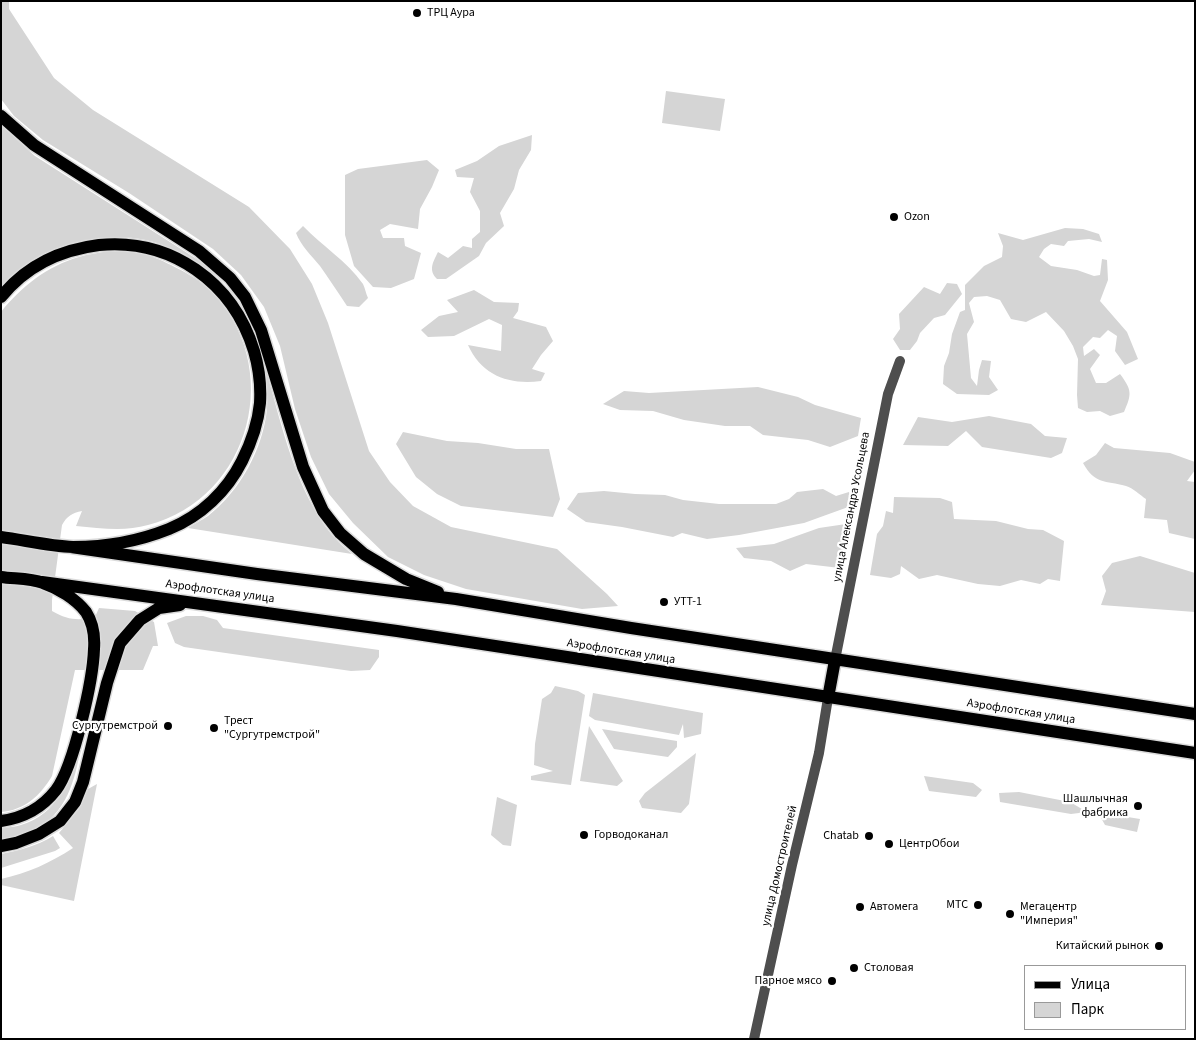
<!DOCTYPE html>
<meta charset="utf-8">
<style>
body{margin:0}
#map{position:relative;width:1196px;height:1040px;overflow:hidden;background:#fff;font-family:"Source Sans 3",sans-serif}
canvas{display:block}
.frame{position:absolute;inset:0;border:2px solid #000;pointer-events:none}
.legend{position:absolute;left:1024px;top:965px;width:162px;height:65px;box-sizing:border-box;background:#fff;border:1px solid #999;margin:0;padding:6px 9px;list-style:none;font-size:15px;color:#000}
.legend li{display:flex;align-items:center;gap:10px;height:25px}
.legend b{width:25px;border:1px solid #999}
</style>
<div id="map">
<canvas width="1196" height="1040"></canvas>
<div class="frame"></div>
<ul class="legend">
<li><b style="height:6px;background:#000"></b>Улица</li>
<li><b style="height:14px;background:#d5d5d5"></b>Парк</li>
</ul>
</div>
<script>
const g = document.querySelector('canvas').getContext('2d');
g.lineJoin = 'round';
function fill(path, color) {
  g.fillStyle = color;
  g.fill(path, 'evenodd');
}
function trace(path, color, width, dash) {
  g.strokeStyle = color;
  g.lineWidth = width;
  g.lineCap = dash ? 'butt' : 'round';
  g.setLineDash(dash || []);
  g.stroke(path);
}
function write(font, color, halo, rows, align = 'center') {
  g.font = font + ' "Source Sans 3",sans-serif';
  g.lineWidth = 4.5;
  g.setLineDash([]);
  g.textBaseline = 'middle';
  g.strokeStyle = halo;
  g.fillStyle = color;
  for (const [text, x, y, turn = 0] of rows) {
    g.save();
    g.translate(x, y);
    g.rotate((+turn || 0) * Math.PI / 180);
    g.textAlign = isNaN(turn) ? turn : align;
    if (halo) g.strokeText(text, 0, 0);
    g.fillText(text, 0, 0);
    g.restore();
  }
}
fill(new Path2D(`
 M1,1H9V9L54,78L93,110L249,207L290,249L312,284L328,323L369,451L390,482L413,506L451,527L557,549L607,594L618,606L582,609L466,589L424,575L388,557L353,523L329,494L311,457L295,409L280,346L264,307L241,275L213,249L129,193L43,140L14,116L1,99Z
 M666,91L725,99L720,131L662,123Z
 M1,125L35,156L203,263L223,281C179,248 146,230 90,240C68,244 48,251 30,263C19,270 10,281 1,289Z
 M532,135L531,150L519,170L514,189L500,213L504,226L486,243L479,256L446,279H437C428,270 433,262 438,252L448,258L463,246L472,248V239L480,232V211L470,192L474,178L457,177L455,170L477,161L499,146Z
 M427,160L439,170L432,187L420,209L418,229L390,224L380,230L383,238H404L405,246L421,253L414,279L391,288L373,287L354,266L345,235V175L358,169Z
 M303,226C322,246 347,261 363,284C365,288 366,294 368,298L359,307L347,306C338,292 329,279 320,266C311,255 301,246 296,233Z
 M1065,228L1083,229L1099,234L1102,242L1089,239L1068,241L1064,246L1051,244L1044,249L1039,257L1051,266L1077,270L1094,276L1100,275L1102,259L1107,260L1108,280L1100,301L1127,332L1138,359L1125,365L1115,351L1117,336L1108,330L1100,338L1093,337L1083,347L1084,356L1094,349L1100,355L1090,369L1096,383H1106L1120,374C1132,390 1132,394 1124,412L1110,416L1100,411L1087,412L1078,408L1077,395L1078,359L1073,346L1064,331L1046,312L1026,322L1011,319L1000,300L987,296L974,297L969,303L974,322L967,334L971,378L977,386L979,370L982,360L991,361L989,377L998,390L989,395L957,394L943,384L944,366L949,353L952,334L960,312L965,310V285L984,266L1002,257L1003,246L998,233L1023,240Z
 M109,251C119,252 130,251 139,253C150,255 161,260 171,265C185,272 198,279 209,289C286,365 252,498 148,525C124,532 100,528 76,526L82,511C72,513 67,516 62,525L52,600V611C68,620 78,621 95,617L99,608L135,611L154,622L158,646H153L143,670H75L52,776C40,796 25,810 1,812V312C21,287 47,266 79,257C88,254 99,253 109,251Z
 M947,283L957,284L962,294L945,315L934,318L920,333L917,341L910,350H900L893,339L900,329L899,314L924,287L940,294Z
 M474,290L494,302L519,303L518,311L513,318L546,327L553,341L541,355L532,369L545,373L541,381C509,385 482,376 468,345L501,351L502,325L489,319L454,336L428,337L421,330L439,316L458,312L447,300Z
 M266,370C282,426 295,489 332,535C338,542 345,548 352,554L188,528C194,524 202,520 208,516C240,491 263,449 267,409C268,397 266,383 266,370Z
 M758,387L798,397L815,405L861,418L858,436L830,447L808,440L763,435L750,426H725L684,420L653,411L620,410L603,404L624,391L649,393Z
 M989,416L1031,424L1045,436L1067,438L1062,453L1051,458L982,447L966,431L948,446L903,445L918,417L952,422Z
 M403,432L447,441L478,443L516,449H549L560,499L553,517L461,506L437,494L416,477L396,444Z
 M1105,443L1114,448L1170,453L1195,462V470L1187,481L1195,482V539L1169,533L1167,520L1144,518L1146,499C1140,495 1133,488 1126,486C1105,480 1095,485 1083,463L1096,455Z
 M823,489L836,496L849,492L851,506L804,523L739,535L707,539L682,533L673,537L622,527L586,522L567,509L578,493L604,491L635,494L665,495L683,500L719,504H776L789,499L797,492Z
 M894,497L940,498L952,502L954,519L996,521L1028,529L1043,530L1064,541L1060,581L1048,579L1040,584L1021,580L1000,586L978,584L937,575L919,579L901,566L900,574L891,578L870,575L877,534L883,526L886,511L893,513Z
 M846,524L840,568L806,564L790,571L771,561L744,558L736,548L774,544L819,528Z
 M1140,556L1195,573V612L1101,605L1106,591L1102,576L1112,563Z
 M186,616H203L217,620L223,628L379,650V657L370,670L351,671L184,647L175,643L167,623Z
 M555,686L578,691L585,695L571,785L531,780V776L553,771L534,765L535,744L542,699L551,693Z
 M593,693L703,713L701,734L684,738L683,724L679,735L595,720L589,716Z
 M589,726L623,781L617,786L580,781Z
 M602,729L677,741V747L668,757L614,749Z
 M81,746C75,780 67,815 32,831C23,835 11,837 1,839V828C8,827 15,827 21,825C57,815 71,779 81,746Z
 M696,753L689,804L681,813L642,808L639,801L645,793Z
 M924,776L973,783L982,790L976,797L929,791Z
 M97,784L74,901L1,885V879C28,873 50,863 73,848L59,833L78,810L88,789Z
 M1019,792L1070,802L1087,812L1071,814L1000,802L999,793Z
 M497,797L517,805L511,846L503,845L491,835Z
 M1109,814L1140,819L1137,832L1105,825L1100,816Z
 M53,836L60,848L55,851L1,868V854C20,850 37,846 53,836Z`), '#d5d5d5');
const primary = new Path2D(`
 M1,116L34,145L199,251L230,278L245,297L261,330L303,467L323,511L340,533L364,554L406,579L438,592
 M1,297C26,266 59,250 99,245C171,238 233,282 254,351C259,368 261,386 260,403C258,424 251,443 242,461C227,491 201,516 169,529C139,541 105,547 73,547C49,546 24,540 1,537
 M71,547L257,574L456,599L631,628L1195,714
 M1,577C14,579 30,578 43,583C58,588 76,599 86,612C93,623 95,636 94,649C93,680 74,766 56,790C42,808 23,818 1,821
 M42,582L397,631L1195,753
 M828,698L835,660
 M1,846L16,843L39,834L60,821L75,802L83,782L107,683L120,643L140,620L159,608L180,605`);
trace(primary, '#dbdbdb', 15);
trace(new Path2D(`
 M835,660L888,394L900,361
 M754,1039L792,865L819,753L828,698`), '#4e4e4e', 10);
trace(primary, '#000', 12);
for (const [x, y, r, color] of [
 [417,13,5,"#000"],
 [894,217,5,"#000"],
 [664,602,5,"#000"],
 [168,726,5,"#000"],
 [214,728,5,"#000"],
 [1138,806,5,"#000"],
 [584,835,5,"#000"],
 [869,836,5,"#000"],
 [889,844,5,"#000"],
 [978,905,5,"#000"],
 [860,907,5,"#000"],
 [1010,914,5,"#000"],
 [1159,946,5,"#000"],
 [854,968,5,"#000"],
 [832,981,5,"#000"]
]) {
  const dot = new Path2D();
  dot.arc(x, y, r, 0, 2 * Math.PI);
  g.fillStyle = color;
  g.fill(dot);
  trace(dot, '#fff', 2);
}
write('12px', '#000', '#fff', [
 ["ТРЦ Аура",427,13],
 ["Ozon",904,217],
 ["УТТ-1",674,602],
 ["Трест",224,721],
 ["\"Сургутремстрой\"",224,735],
 ["Сургутремстрой",158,726,"right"],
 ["Шашлычная",1128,799,"right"],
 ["фабрика",1128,813,"right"],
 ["Горводоканал",594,835],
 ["Chatab",859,836,"right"],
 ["ЦентрОбои",899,844],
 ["МТС",968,905,"right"],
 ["Автомега",870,907],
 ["Мегацентр",1020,907],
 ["\"Империя\"",1020,921],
 ["Китайский рынок",1149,946,"right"],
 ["Столовая",864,968],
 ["Парное мясо",822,981,"right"]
], 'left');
write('12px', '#000', '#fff', [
 ["улица Александра Усольцева",852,507,-79],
 ["Аэрофлотская улица",220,592,8],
 ["Аэрофлотская улица",621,652,9],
 ["Аэрофлотская улица",1021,712,9],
 ["улица Домостроителей",780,866,-77]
]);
</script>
